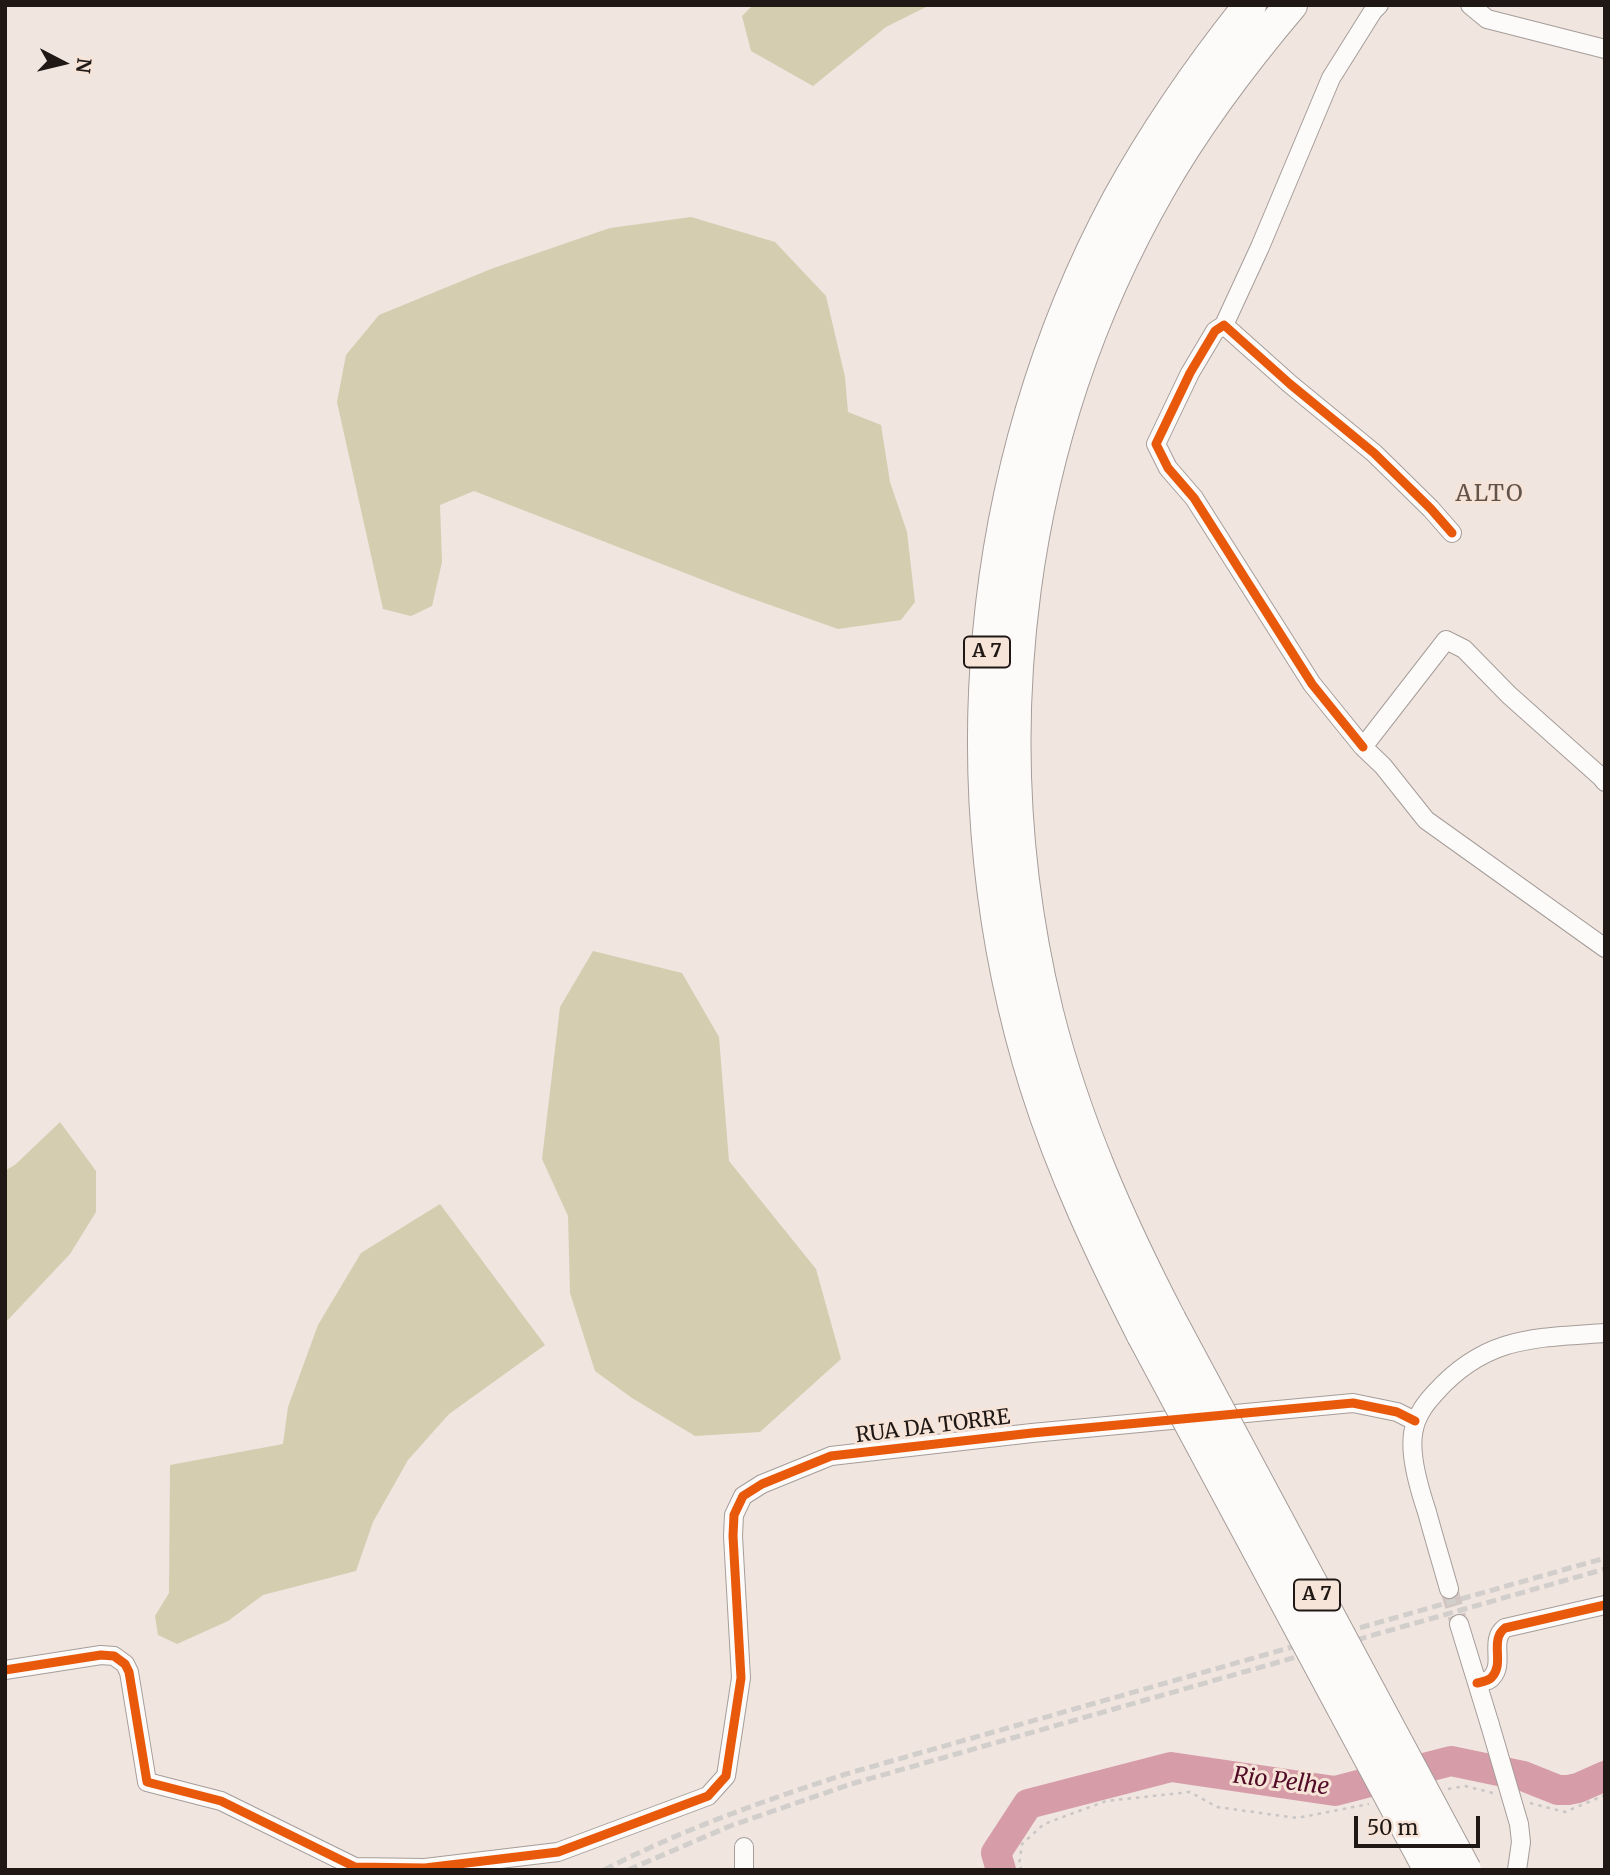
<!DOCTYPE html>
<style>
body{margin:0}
#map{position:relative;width:1610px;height:1875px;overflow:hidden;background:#f0e5df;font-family:Merriweather,serif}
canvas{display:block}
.frame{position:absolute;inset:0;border:7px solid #1f1815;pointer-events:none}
.north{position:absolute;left:28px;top:28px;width:70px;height:70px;-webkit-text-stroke:5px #f6e4d9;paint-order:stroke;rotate:97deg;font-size:19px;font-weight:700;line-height:28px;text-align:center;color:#1f1815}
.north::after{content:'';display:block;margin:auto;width:24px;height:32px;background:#1f1815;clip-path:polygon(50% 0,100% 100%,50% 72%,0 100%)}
.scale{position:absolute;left:1354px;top:1816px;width:126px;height:32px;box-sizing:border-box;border:4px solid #1f1815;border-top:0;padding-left:9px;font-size:21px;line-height:24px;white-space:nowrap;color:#1f1815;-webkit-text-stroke:5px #f6e4d9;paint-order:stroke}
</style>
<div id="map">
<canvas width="1610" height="1875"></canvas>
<div class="frame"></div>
<div class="north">N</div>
<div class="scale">50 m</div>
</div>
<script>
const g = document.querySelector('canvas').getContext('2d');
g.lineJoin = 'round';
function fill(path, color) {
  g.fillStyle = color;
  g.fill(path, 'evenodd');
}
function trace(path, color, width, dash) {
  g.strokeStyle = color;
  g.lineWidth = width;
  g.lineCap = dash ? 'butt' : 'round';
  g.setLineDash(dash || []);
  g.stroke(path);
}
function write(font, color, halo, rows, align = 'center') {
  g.font = font + ' Merriweather,serif';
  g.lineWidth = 6;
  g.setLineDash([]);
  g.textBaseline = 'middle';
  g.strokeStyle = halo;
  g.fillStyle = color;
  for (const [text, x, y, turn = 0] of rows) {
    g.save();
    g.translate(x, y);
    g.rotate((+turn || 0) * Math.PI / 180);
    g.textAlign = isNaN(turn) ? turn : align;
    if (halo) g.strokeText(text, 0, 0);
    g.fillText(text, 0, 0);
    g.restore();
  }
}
fill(new Path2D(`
 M753,5H930L886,27L813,86L751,51L742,16Z
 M691,217L775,242L826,296L845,377L848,412L881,425L890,482L907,532L915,602L901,620L838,629L739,594L474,491L440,505L442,562L432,606L411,616L383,609L337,402L346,355L379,315L491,269L610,228Z
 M593,951L682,973L719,1037L729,1161L816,1269L841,1359L760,1432L695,1436L632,1398L595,1371L570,1293L568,1216L542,1159L560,1007Z
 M60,1122L96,1171V1212L70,1254L5,1323V1171L16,1164Z
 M440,1204L545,1345L449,1414L408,1460L373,1522L356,1571L263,1595L228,1621L177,1644L158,1635L155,1616L169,1593L170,1465L283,1444L288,1407L318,1325L361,1253Z`), '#d4cdb0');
trace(new Path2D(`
 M1001,1870L996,1853L1028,1804L1171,1767L1335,1791L1451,1761L1523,1776L1558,1790H1568L1578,1788L1605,1776`), '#d69ca8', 30);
trace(new Path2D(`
 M1449,1589L1459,1624`), '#d1c6c1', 18, [18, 9]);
const street = new Path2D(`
 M1470,5L1487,19L1605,49
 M1224,325L1260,247L1331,78L1373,11L1379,5
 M1363,747L1312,684L1194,498L1168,468L1156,444L1190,373L1215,331L1224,325L1290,384L1374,453L1431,509L1452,533
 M1605,782L1601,777L1509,695L1464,649L1446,640L1363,747L1383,766L1426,820L1605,948
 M1449,1589C1442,1564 1434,1538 1427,1512C1421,1494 1415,1475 1413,1455C1410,1429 1417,1412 1435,1393C1486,1336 1534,1338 1605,1333
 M1459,1624L1490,1725
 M5,1670L101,1655L114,1656L125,1664L129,1672L147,1782L221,1801L355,1867L425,1868L558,1852L708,1796L726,1776L741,1678L733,1536L734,1515L743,1496L762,1484L831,1456L1032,1433L1353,1403L1397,1412L1415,1421
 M1477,1683C1482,1682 1489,1681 1492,1677C1505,1663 1489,1640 1505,1628L1605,1605
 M744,1870V1847
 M1517,1870L1521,1842L1519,1824`);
const highway = new Path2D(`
 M1170,1320C1119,1222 1074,1120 1047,1012C980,736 1017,437 1159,189C1196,124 1242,63 1291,5
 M1143,1335C1102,1254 1063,1172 1036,1086C945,795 974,468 1118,200C1156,131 1201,66 1250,5`);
trace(street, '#a59d99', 20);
trace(highway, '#a59d99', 34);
trace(new Path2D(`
 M1448,1789L1465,1786L1493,1793
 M1530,1803L1565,1812L1605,1795
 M1022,1870L1019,1865L1022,1844L1044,1824L1106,1801L1190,1792L1217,1807L1297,1818L1369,1804`), '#cac6c5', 2.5, [3.5, 5]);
trace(street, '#fdfbfa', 18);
trace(highway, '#fdfbfa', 32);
trace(new Path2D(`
 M604,1870C681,1830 763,1801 846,1774L1605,1558
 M628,1870L730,1826L851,1784L1605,1569`), '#d1cecc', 5, [10, 5]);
const streetBridge = new Path2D(`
 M1490,1725L1519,1824`);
const highwayBridge = new Path2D(`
 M1170,1320L1465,1870
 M1143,1335L1430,1870`);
trace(streetBridge, '#a59d99', 20, []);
trace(highwayBridge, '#a59d99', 34, []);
trace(streetBridge, '#fdfbfa', 18);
trace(highwayBridge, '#fdfbfa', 32);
trace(new Path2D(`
 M1363,747L1312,684L1194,498L1168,468L1156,444L1190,373L1215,331L1224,325L1290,384L1374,453L1431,509L1452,533
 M5,1670L101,1655L114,1656L125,1664L129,1672L147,1782L221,1801L355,1867L425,1868L558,1852L708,1796L726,1776L741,1678L733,1536L734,1515L743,1496L762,1484L831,1456L1032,1433L1353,1403L1397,1412L1415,1421
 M1477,1683C1482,1682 1489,1681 1492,1677C1505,1663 1489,1640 1505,1628L1605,1605`), '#e8590c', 9);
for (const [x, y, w] of [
 [987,652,46],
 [1317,1595,46]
]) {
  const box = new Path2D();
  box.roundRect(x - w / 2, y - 15.5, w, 31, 5);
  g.fillStyle = '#f6e4d9';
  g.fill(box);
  trace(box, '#1f1815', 2);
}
write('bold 19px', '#1f1815', null, [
 ["A 7",987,652],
 ["A 7",1317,1595]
]);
write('21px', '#1f1815', '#f6e4d9', [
 ["RUA DA TORRE",933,1427,-7]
]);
g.letterSpacing = '2px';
write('23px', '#62544a', '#f6e4d9', [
 ["ALTO",1490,494]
]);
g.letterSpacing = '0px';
write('italic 23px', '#520b27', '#f6e4d9', [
 ["Rio Pelhe",1281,1782,7]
]);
</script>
